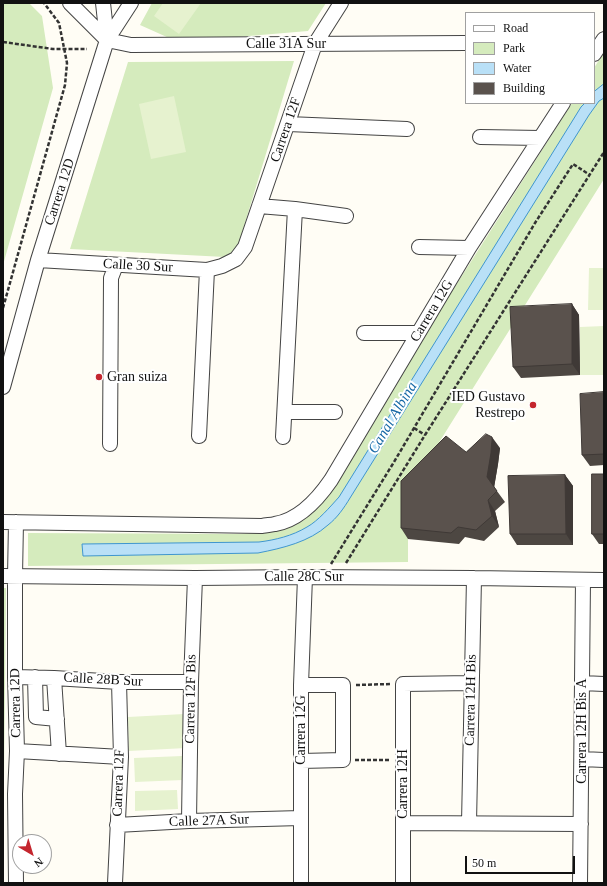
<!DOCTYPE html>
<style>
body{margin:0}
#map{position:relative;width:607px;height:886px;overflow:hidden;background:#fffdf5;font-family:"Times New Roman",serif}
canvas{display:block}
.frame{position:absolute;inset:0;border:4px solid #111;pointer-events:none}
.legend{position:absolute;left:465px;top:12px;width:130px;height:92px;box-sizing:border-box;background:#fff;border:1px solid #a0a0a0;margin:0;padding:5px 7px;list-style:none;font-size:12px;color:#111}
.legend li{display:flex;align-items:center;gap:8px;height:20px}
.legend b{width:20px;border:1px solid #a0a0a0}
.north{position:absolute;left:12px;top:834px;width:40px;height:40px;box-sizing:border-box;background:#fff;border:1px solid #a0a0a0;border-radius:50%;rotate:142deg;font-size:11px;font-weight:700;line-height:16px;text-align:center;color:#111}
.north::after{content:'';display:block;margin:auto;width:14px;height:18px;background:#c4262e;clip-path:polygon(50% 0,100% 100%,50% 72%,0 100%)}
.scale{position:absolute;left:465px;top:856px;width:110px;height:18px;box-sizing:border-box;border:2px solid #111;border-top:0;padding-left:5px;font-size:12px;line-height:14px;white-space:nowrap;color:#111;-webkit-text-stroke:3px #fff;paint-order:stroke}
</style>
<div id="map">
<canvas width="607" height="886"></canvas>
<div class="frame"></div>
<ul class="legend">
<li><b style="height:5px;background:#fff"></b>Road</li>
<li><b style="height:11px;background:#d5ebbd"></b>Park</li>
<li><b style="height:11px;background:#b9e0f7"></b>Water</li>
<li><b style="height:11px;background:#5a524d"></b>Building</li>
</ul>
<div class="north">N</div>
<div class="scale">50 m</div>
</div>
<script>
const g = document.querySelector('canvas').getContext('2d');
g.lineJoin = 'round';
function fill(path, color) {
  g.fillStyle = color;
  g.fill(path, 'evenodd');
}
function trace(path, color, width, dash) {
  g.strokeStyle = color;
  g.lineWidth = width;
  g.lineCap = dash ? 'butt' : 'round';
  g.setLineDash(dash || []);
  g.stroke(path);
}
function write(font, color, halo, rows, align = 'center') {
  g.font = font + ' "Times New Roman",serif';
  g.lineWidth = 4;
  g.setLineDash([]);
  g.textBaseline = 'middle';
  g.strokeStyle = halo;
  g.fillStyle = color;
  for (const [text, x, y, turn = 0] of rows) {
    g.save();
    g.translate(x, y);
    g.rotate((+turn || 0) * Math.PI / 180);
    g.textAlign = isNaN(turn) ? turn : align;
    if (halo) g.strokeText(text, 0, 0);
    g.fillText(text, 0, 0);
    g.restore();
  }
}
fill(new Path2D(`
 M3,3H29L42,16L53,88L3,265Z
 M152,3H326L308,31L178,42L140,25Z
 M604,52V179L408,492V562L28,566V533L240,534L268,532L291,525L435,318L572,103H594V68Z
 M294,61L239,243L234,251L225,257L70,249L128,62Z
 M3,588H6L4,781H3Z
 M3,806H4V883H3Z`), '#d5ebbd');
fill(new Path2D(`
 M163,3H201L179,34L154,16Z
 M174,96L186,152L151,159L139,104Z
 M589,268H604V310H588Z
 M604,326V375H580V327Z
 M184,714L186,748L129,751L128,717Z
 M182,756L183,780L135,782L134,758Z
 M177,790L178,809L135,811V791Z`), '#e6f2cf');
const water = new Path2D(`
 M604,84V98L599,101L589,115L350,498C344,508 337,518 328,525C309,542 283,548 258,553L83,556L82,544L259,542C275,540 292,536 307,527C318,521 330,507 339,497L581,107L585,103H594V92Z`);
fill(water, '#b9e0f7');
trace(water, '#3f96cf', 1);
const minor = new Path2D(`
 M70,3L107,40
 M103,3L107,40
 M107,40L131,45L466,43
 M594,54L604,39
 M288,124L407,129
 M480,137L540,138
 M259,206L295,209L346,216
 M419,247L469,248
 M38,260L207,270L222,266L236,259L245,247L315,44L341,3
 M364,333H418
 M3,387L38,260L107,40L131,3
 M285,412H335
 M199,436L207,270
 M283,437L295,209
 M110,444L111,278L116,265
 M3,522L262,526C266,525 271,525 275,524C299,520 318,499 331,480L469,248L563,103
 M3,576L195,578L305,577L474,578L604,580
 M15,677L54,678L119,682H191
 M35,677L36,717L57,719
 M54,678L59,754
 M582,683L604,684
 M301,685H343V760L301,761
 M17,751L121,757
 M582,759L604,760
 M189,821L191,682L195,578
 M403,823L581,824
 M469,823L474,578
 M117,825L189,821L301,818
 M16,883L15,794L17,751L15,677V576L16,522
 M115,883L121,757L119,682
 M301,883V685L305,577
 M403,883V684L471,683
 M580,883L583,580`);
trace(minor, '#444', 16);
trace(new Path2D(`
 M3,42L53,49H87
 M3,308L65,85L67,63L59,23L44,3
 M414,428L425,435
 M346,563L425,435L604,152
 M331,564L394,462L535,223L573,164L590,175
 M356,685L391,684
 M355,760H390`), '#333', 2.5, [4, 2]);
trace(minor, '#fff', 14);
fill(new Path2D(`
 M572,304L579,315L580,375L521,378L513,367Z
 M604,392V465L590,466L582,455Z
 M500,448L498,464L494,487L505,502L495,511L499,527L484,541L465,537L459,544L408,539L401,528L466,452Z
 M604,474V544H599L592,534Z
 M565,475L573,486V545H517L510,534Z`), '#4d4742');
fill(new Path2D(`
 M572,304L579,315L580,375L572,364Z
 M492,437L500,448L498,464L494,488L487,477Z
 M565,475L573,486V545L566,534Z
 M488,500L495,511L499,527L492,516Z`), '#3f3936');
const building = new Path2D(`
 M572,304V364L513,367L510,307Z
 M604,392V454L582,455L580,394Z
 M486,434L492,437L491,453L487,477L497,491L488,500L492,516L476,530L458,527L451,533L401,528V481L446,436L466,452Z
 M592,474H604V534H592Z
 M565,475L566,534H510L508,476Z`);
fill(building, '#5a524d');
trace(building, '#3f3936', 1);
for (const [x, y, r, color] of [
 [99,377,4,"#c4262e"],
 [533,405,4,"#c4262e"]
]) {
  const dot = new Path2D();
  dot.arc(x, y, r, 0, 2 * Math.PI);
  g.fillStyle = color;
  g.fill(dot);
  trace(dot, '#fff', 1.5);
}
write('14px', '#111', '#fff', [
 ["Calle 31A Sur",286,44],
 ["Carrera 12F",286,130,-71],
 ["Carrera 12D",60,192,-72],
 ["Calle 30 Sur",138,266,3],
 ["Carrera 12G",432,311,-59],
 ["Calle 28C Sur",304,577],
 ["Calle 28B Sur",103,680,3],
 ["Carrera 12F Bis",191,699,-89],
 ["Carrera 12H Bis",471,700,-89],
 ["Carrera 12D",16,703,-91],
 ["Carrera 12G",301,730,-90],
 ["Carrera 12H Bis A",582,731,-90],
 ["Carrera 12F",119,783,-88],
 ["Carrera 12H",403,784,-90],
 ["Calle 27A Sur",209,821,-2]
]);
write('14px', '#111', '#fff', [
 ["Gran suiza",107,377],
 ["IED Gustavo",525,397,"right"],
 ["Restrepo",525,413,"right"]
], 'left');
write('italic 15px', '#1768a6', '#fff', [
 ["Canal Albina",393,418,-59]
]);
</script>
